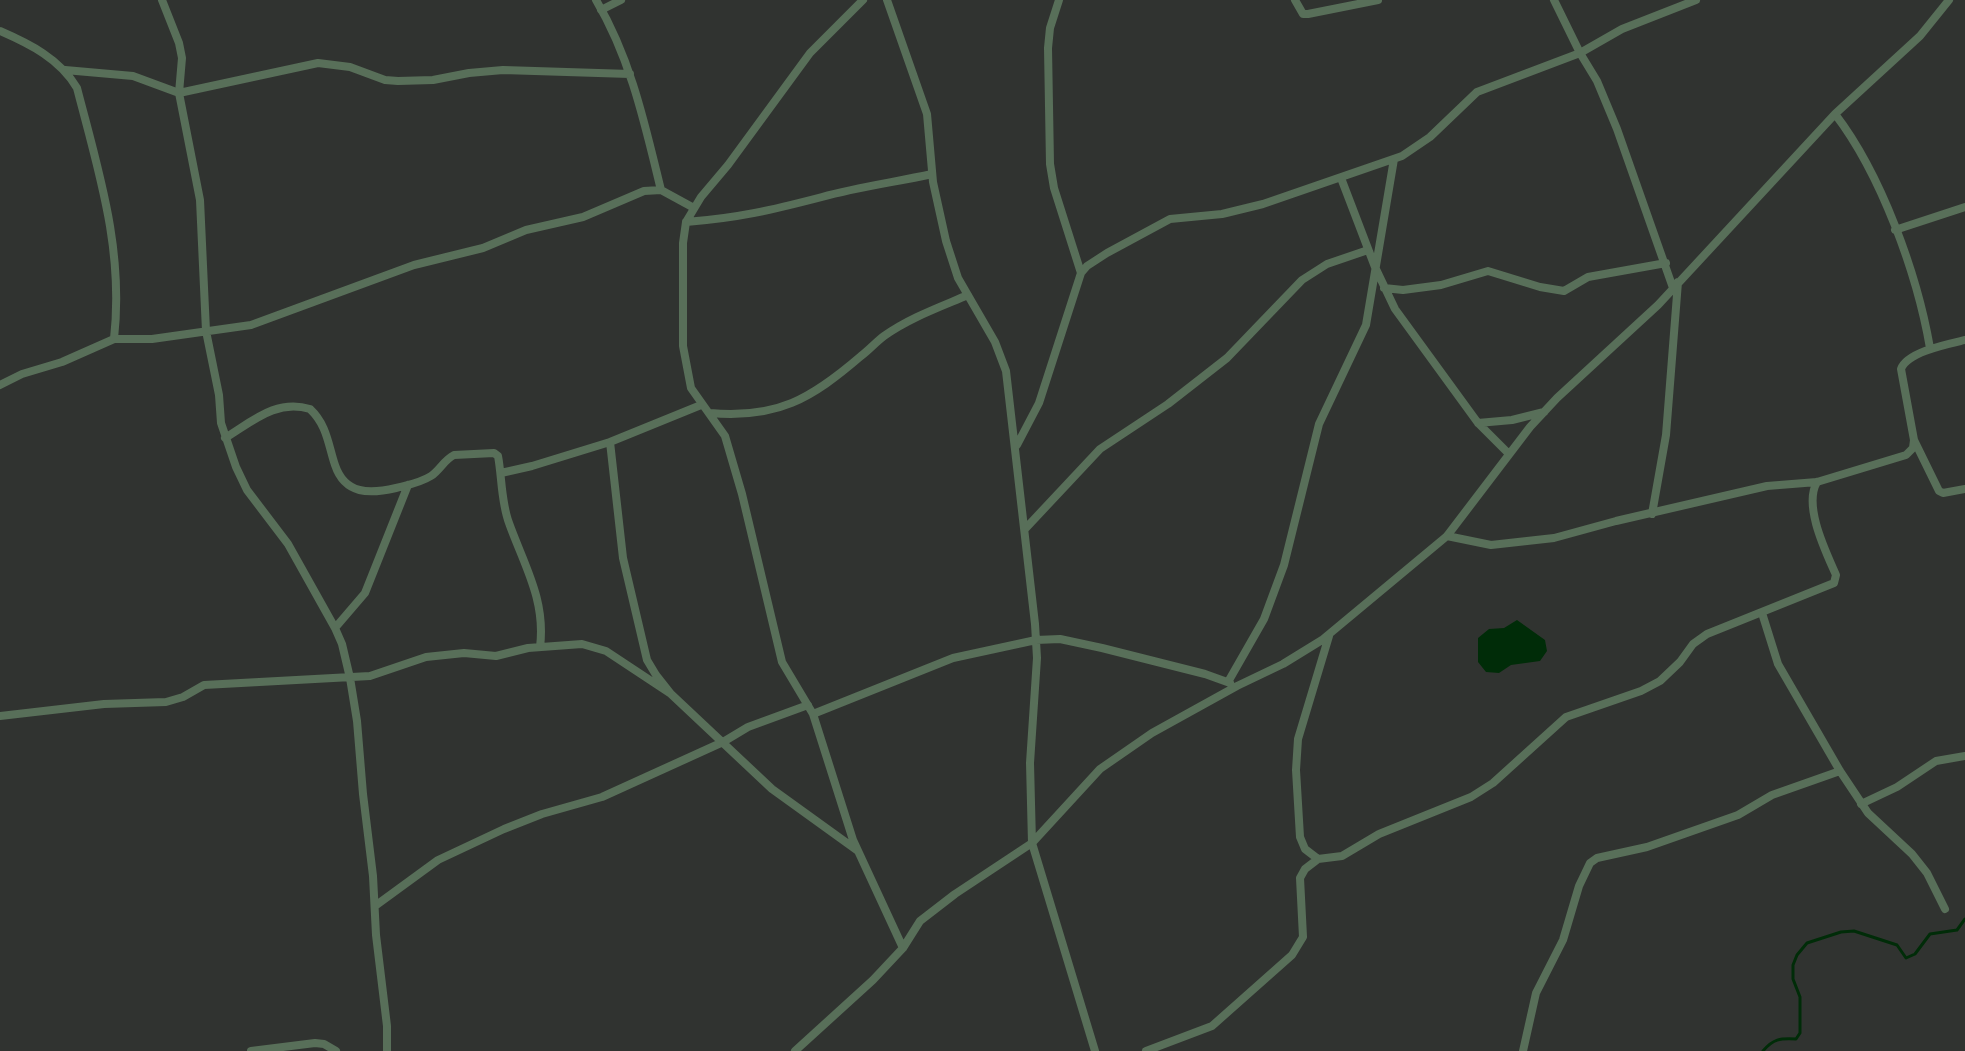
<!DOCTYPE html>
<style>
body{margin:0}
canvas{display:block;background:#303330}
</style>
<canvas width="1965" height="1051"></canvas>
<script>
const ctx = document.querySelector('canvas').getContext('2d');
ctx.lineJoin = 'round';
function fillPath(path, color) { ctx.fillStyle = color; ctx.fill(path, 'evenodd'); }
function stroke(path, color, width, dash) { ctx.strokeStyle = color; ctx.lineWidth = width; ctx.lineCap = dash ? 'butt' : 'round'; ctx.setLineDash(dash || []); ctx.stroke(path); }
fillPath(new Path2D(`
 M1517,620L1545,640L1547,651L1540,661L1511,665L1499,673L1486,672L1478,662V638L1489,629L1504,628Z`), '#002c08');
stroke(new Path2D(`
 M1763,1051C1773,1039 1780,1038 1796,1039L1800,1033V997L1793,979V965L1797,955L1807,943L1841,932L1854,931L1897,945L1906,958L1915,954L1930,934L1957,930L1965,919`), '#002c08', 3);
stroke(new Path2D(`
 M162,0L179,43L182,58L179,93L200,200L206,331L219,395L221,423L236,467L247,490L288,544L335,628L342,644L350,678L357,721L363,794L373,876L376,935L387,1026V1051
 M596,0C631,59 645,125 661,190
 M863,0L810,53L728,165L701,197L686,222L683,243V346L691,388L725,436L742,494L782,662L813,714L853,840L903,948
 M887,0L927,114L933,182L946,241L958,278L995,342L1006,371L1035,624L1037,658L1030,763L1032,843L1095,1051
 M1059,0L1050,28L1048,48L1050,164L1054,188L1081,273
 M1295,0L1303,14H1308L1378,0
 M1554,0L1580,53L1597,81L1617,129L1673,288
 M601,10L621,0
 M0,31C30,44 60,59 77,88C99,173 124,250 114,339
 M65,70L133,76L179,93L318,63L350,67L385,80L398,81L433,80L469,73L503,70L630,74
 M1835,114C1881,174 1917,273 1930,348
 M1341,178L1375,267L1395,309L1478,423L1509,454
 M686,222C738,218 772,210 822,197C858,187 896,182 932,174
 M1895,230L1965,207
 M1384,288L1403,290L1441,285L1488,271L1540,287L1564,291L1588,277L1666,263
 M1965,340C1948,344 1907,352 1901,369L1914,440L1939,491L1943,493L1965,489
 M0,385L22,374L62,362L114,339H152L251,325L414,265L483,248L526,230L583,217L644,191L661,190L694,208
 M701,405L610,442L623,558L647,660L656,675L671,694L772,789L858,851
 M710,413C777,419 811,399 861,356C869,350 876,342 884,336C909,318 940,307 968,295
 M1478,423L1512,420L1544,412
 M225,438C253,421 276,399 310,409C327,425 328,444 335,465C345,495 370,494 396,488C408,485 420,483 431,476C440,470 444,460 454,455L494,453L498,456C502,477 501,502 509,523C524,565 546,600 540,647
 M1017,445L1039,403L1081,273L1087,266L1107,253L1170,219L1222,214L1263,204L1402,156L1430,137L1477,92L1580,53L1622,29L1696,0
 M501,473L532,466L610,442
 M1652,514L1666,435L1678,282
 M1025,529L1100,449L1168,404L1227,358L1302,280L1327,264L1368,250
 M1447,536L1491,545L1554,538L1616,521L1767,486L1817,482L1906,455L1913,448L1914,440
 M1762,613L1778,664L1840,771L1868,813L1912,854L1927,873L1945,909
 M335,628L365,593L408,485
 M1228,682L1264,619L1284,565L1319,424L1366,325L1394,159
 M813,714L953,658L1036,640L1060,639L1102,648L1205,674L1230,683
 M0,716L104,704L166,702L183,697L204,685L370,676L426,657L464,653L496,656L528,648L582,644L606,651L671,694
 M1861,804L1897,787L1936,761L1965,756
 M1318,859L1305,849L1300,837L1296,770L1298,739L1329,636
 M375,906L438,860L504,829L542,814L602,797L723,742L748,727L808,705
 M251,1051L315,1043L324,1044L336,1051
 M795,1051L873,980L903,948L920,921L955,894L1032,843L1100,769L1152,733L1237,686L1283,664L1322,640L1447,536L1530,427L1557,398L1658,305L1835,114L1920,36L1949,0
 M1146,1051L1212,1026L1292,955L1303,937L1300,878L1305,869L1318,859L1342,856L1379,834L1471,797L1493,783L1566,717L1641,691L1660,681L1680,662L1693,644L1707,634L1834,583L1836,575C1826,552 1803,506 1817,482
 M1523,1051L1536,993L1563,940L1579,886L1590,863L1597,858L1647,847L1738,815L1772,795L1840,771`), '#586f59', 8);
</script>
